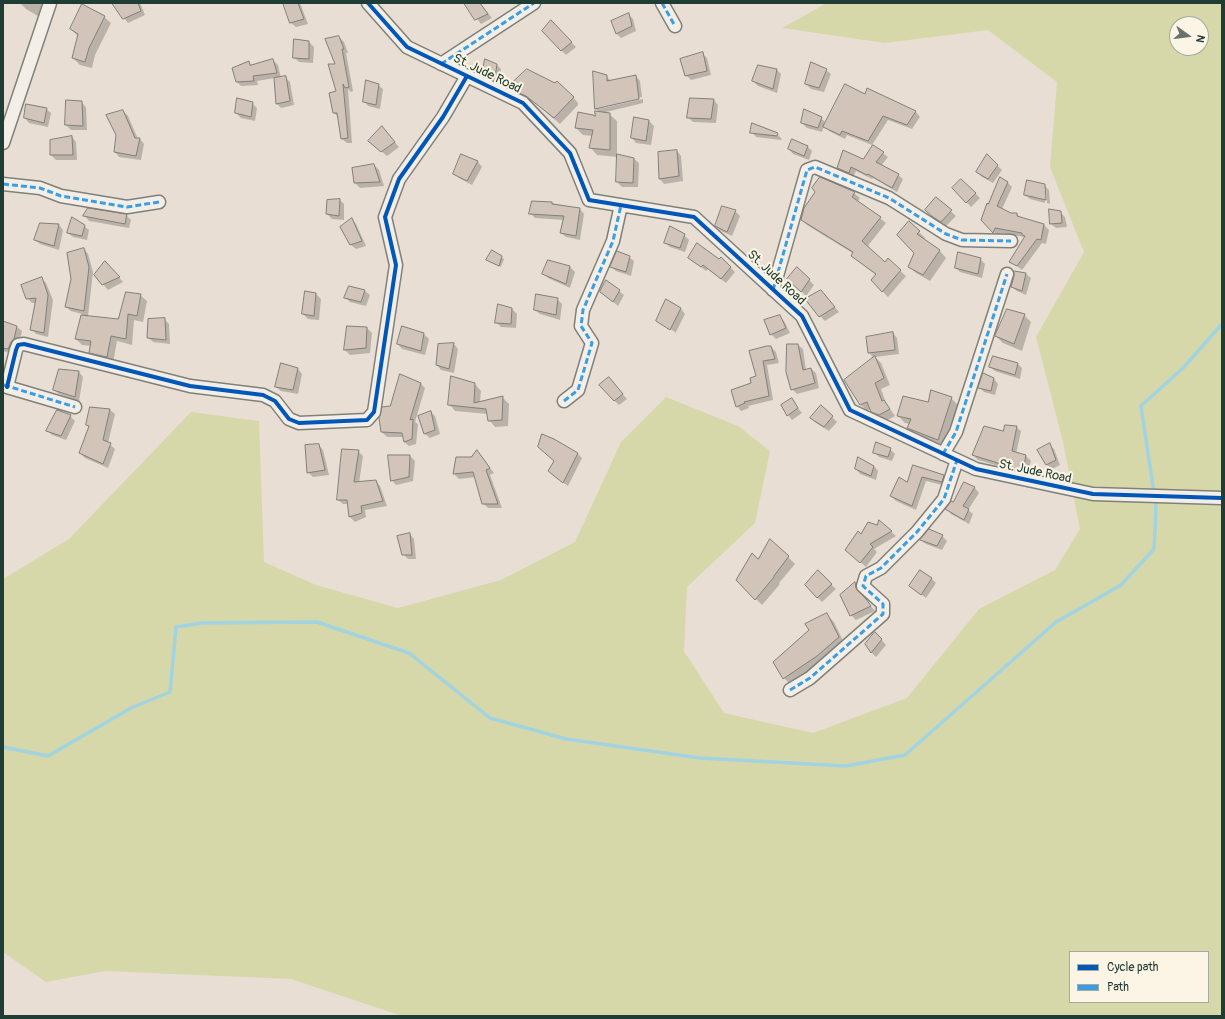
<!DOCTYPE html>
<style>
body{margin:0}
#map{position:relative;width:1225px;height:1019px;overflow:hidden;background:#e9ded3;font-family:Pangolin,sans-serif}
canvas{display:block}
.frame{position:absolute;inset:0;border:4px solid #1f3d34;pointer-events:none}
.legend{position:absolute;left:1069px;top:951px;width:140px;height:52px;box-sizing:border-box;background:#fcf5e5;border:1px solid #a4ab9e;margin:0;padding:5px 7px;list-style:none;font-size:12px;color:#1f3d34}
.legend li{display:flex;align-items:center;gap:8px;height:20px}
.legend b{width:20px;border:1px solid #a4ab9e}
.north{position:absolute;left:1169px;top:16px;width:40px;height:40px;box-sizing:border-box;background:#fcf5e5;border:1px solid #a4ab9e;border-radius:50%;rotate:104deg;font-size:11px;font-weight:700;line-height:16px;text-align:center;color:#1f3d34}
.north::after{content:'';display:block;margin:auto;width:14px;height:18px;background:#66756c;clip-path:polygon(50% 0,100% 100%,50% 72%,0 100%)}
</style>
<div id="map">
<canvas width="1225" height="1019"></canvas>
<div class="frame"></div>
<ul class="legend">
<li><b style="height:5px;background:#0057b8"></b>Cycle path</li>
<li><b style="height:5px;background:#3c9ee2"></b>Path</li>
</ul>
<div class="north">N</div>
</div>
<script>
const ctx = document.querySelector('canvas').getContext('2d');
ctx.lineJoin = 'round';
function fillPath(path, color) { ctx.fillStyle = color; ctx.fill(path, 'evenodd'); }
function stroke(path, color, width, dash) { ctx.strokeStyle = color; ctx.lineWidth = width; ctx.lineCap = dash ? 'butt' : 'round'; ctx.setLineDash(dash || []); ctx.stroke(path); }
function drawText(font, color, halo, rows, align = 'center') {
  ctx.font = font + ' Pangolin,sans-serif'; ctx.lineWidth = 4; ctx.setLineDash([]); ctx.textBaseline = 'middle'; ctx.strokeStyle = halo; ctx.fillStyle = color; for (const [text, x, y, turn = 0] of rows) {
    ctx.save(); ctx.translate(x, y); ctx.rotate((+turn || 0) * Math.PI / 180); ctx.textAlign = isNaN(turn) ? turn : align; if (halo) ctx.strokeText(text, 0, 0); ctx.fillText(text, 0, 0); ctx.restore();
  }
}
fillPath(new Path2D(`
 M827,3H1222V1016H402L291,979L105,971L46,982L3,952V579L69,539L191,412L259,421L264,562L316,585L398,608L501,580L575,542L621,442L666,397L738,426L770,451L755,523L687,587L684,651L724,713L813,733L907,698L979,609L1055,570L1080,529L1063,442L1036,337L1084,252L1050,167L1057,82L988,30L885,43L782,28ZM1177,24H1201V48H1177ZM1070,952H1208V1002H1070Z`), '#d6d8aa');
fillPath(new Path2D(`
 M20,3H49L43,19L26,9Z
 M119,3H140L145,15L128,23L124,18Z
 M287,3H300L308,24L296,27L291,23Z
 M465,3H480L492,18L481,24Z
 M628,14L633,19L636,31L621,38L616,33Z
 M104,17L111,23L95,55L92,68L80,65L73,58L78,36L71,29Z
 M551,21L576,47L566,55L543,31Z
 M339,37L344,42L348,53H346L353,91L351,92L348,89L352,143H347L342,139L338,117L334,113L337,92V65Z
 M309,42L314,47L313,63L299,62L294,57Z
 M703,54L707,58L711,75L691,80L686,75Z
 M273,60L278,65L281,78L285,77L290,82L294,105L281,108L277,104L275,78L257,81L258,85L241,86L236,81L249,62L252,66Z
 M496,64L501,69L499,82L488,79L483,74Z
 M777,70L781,74L777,93L758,86L753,81Z
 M826,70L831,74L824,92L811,89L806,84Z
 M606,76L611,81L636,76L640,81L642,97L599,107V109L643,99V103L602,113L609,114L617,121V155L634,159L639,163L638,187H622L617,182L618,157L597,155L590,147L593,136L583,135L576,128L596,118L599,112L596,109Z
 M378,85L383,89L380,109L368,106L364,101Z
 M868,90L916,112L920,117L912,129L888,120L872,145L847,135L845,139L829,131L824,126L822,132L807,128L802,123L821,118L826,123L865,95Z
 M520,92L572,96L578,103V105L560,124L534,102L527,99Z
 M714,100L718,105L716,123L693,122L688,117Z
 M81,102L86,107L87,130H71L66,125Z
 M252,103L257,108L255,121L241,118L236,113Z
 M46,109L51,113L48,127L29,123L25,118Z
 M123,111L128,116L138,139H140L144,144L141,160L119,157L115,152Z
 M649,121L654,126L651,145L636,143L632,138Z
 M386,132L399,147L387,156L374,145Z
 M752,132L777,134L782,139L781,140L756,137Z
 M72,137L76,142L77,160H56L51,155Z
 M792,140L808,147L812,151L809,160L793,154L789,149Z
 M677,151L681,156L683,181L664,184L660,179L659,153Z
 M883,153L888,157L881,166L898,175L903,179L897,192L873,178L872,179L856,171L853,177L843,172L838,168L863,161Z
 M462,155L478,162L482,167L472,185L459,178L454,174Z
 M987,156L1002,170L993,183L982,177L977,172Z
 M374,165L379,170L384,186L360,188L355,183Z
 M1008,183L1012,187L1002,209L1011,214H1017L1021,218L1044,225L1049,230L1046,244L1042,243L1022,270L1010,261L1025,237L1000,233L998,236L982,219Z
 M1044,185L1049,190L1050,204L1047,203L1046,188H1044L1045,203L1030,199L1025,195Z
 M953,188L975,193L980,198L971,207Z
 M854,193L860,198L857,202L880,218L886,223L867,247L885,263L888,260L906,276L888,297L882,291L876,275L858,261L854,254L807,225L802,220Z
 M936,198L956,216L946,226L939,221L927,210Z
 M340,200L344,204V220L332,219L327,214Z
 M552,203L580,209L584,214L580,240L566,237L561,233L564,220L535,218L530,213Z
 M735,211L740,216L732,236L721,231L716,226Z
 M1060,212L1065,217L1067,227L1056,228L1051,224Z
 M126,215L131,220L129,228L89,221L85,216Z
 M352,219L356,224L366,246L356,249L351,245L342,229Z
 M909,222L925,238L924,240L940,251L946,258L930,281L916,273L909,267L915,253Z
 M59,225L63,230L59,250L40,244L35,240Z
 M84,226L89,230L87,240L73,237L68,233Z
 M684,235L689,240L685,252L670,247L665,243Z
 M84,249L88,254L93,272L88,316L119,320L140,295L147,301L143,322L134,320L132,345L117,341L113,363L96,359L90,352L91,346L82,345L76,339L82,314L71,311L66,307Z
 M492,251L504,259L501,267L490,262Z
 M629,257L634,261L631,276L616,271L611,266Z
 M689,258L719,261L721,258L735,272L726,283L708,269L706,271Z
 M980,259L985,264L982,278L960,272L956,268Z
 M549,262L570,267L575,272L570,288L548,278L543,273Z
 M110,267L123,282L108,290L95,275Z
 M797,268L814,285L806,296L789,279Z
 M1015,272L1026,274L1031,278L1026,295L1017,291L1012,287L1015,276Z
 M42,279L46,283L53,300L48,337L36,334L32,329L36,303H32L27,298Z
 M350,287L365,291L370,295L366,306L350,302L345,297Z
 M619,291L624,295L618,306L601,292Z
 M821,291L839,312L825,321L820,316Z
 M306,292L316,294L321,299L319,320L308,319L303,314Z
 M557,299L562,304L560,320L540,314L535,310Z
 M666,300L681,309L685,314L675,334V332L661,323Z
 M499,306L512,309L517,314L516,328L501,327L496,322Z
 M1024,315L1031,322L1022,351L1003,343L996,336Z
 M779,316L784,321L790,333L776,339L771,334Z
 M164,319L169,324L170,344L153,342L148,337Z
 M3,322L17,327L22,331L19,344L13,354L3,351Z
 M348,327L367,328L372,333L370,353L350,355L345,350Z
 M403,328L424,334L429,339L425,355L402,349L398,344Z
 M893,333L897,338L899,354L875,357L881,363L890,385L881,389L886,403L895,416L886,421L878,418L871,409L867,411L861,405L846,380L874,358L869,353Z
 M454,344L458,349L454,373L441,370L437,365Z
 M798,345L803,349L806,370L811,369L816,373L819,388L797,394L792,389Z
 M771,347L776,352L779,363L767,365L773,400L748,406L749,408L741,411L737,406L757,376L750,351Z
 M1018,364L1022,368L1020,379L995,371L990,367Z
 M298,369L302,374L298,394L281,391L276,387Z
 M79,372L83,377L79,401L59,394L54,390Z
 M994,379L998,384L995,395L984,392L979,387Z
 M420,383L425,388L415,422L418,424L416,444L409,446L404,442L403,437H387L382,432L391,407Z
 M613,383L627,399L619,405L614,400Z
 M475,384L481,391L480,402L503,398L509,404L508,426L495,427L489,420L488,414L455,411L449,404Z
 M951,398L958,405L944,447L915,435L908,428L910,424L905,423L898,416L929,403Z
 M791,399L802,413L792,420L788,415Z
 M821,406L837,422L829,431L816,423L811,418Z
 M91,408L110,410L115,414L108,443L115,449L108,468L85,458L80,453L90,428L87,425Z
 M58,411L70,416L75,421L66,440L52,435L47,430Z
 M431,412L435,416L440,434L430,438L425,434L420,417Z
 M1016,427L1021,431L1016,454L1026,456L1031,461L1027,475L1006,471L1002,467L978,460L973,455L1003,432Z
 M543,436L578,454L582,458L568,486L554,476L555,461Z
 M319,445L323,450L329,475L313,477L308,472Z
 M1049,445L1054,449L1060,465L1052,469L1047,465L1039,450Z
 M890,449L895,454L892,461L879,457L874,452Z
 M358,451L363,456L359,483L376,481L380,486L387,506L365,510L366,517L355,522L350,517L349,504H343L338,500Z
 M390,456H410L415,461L413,481L396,485L392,480Z
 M481,456L494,473L490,475L502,508H488L483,503L476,477L459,479L454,474L457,458Z
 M874,466L878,471L876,480L860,474L856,469Z
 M913,466L943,476L948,481L946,486L926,481L916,510L896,501L891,496L908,483Z
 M965,483L975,488L979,493L968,510L973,514L969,524L951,514L947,509L953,503Z
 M879,522L896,536L874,549L877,552L866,567L851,554L862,535L877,526Z
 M410,534L414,539L416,559H408L403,554Z
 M942,536L947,541L942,550L926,544L921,540Z
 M771,540L795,564L779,583L780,584L762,605L737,580L758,561Z
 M818,572L836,589L822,602L817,597Z
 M931,578L936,583L926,598L915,590Z
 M855,584L860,588L862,596L870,605L875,611L856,620L851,615L841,596Z
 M827,615L834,622L845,645L791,685L784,678Z
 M880,638L886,645L876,657L871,652Z`), '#0003');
stroke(new Path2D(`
 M1154,493L1141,406L1184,367L1222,324
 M3,747L48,756L131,708L170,692L176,627L202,623L317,622L409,653L490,718L566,739L700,758L846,766L905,755L1056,622L1121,585L1154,549L1156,508L1155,499`), '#a2d3e0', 3.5);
const building = new Path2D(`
 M112,3H138L141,11L123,19Z
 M283,3H298L304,19L290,23Z
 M464,3H480L488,14L475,20Z
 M82,4L105,16L89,48L85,62L72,58L78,34L70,29Z
 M629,13L632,26L616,34L611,21Z
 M551,20L572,42L561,51L542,31Z
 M339,36L344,49H342L349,87L345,88L343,84L348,138L341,139L337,113H333L329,93L336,91L328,64H335L325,39Z
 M294,39L309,41V59L293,58Z
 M703,52L707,71L685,76L680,59Z
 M273,59L277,73L253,76L254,81L236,82L232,68L249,61L250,65Z
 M485,59L497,64L495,78L482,75Z
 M811,62L827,69L819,88L805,84Z
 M758,65L777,69L773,89L752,81Z
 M527,69L555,83L557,81L574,97L554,118L526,96L519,93L511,84Z
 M593,71L607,75V81L636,75L639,99L595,109Z
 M286,76L290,101L276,104L274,78Z
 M366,80L379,84L376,105L363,102Z
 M845,84L865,94L867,88L916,111L907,125L883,116L868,141L842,131L840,135L823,127Z
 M237,98L253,102L251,117L235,113Z
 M690,98L714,99L711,119L687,118Z
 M66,100L82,101L83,126L65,125Z
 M26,104L47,108L44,123L24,118Z
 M804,109L822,117L818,128L801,123Z
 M123,110L135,138H140L136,156L114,152L116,135L106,115Z
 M595,111L610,113V150L589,148L593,130L575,128L578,112L593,115L595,116Z
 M634,117L649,120L646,141L631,138Z
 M752,123L778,133L777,136L750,133Z
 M382,126L395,142L381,152L368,141Z
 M72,136L73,155H50V140Z
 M792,139L808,146L804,156L788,149Z
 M873,145L884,152L876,162L899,174L892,188L868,174L867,175L851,167L849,173L837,168L843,150L863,159Z
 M677,150L679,176L659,179L658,152Z
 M461,154L478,161L467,181L453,174Z
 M617,154L634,158L633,183L616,182Z
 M987,154L998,165L988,179L976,172Z
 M374,164L380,182L354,183L352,168Z
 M820,177L855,192L852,197L881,217L862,241L885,262L888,258L901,270L882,292L871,280L876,274L851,256L853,252L801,220L804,208L815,192L812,188Z
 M1000,177L1008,182L997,206L1011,213H1017V216L1044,224L1041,240L1037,239L1017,266L1009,262L1025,236L1022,235V233L995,228L993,233L981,220L987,203L988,204Z
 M961,179L976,193L966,203L952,188Z
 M1027,180L1045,184L1046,200L1024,195Z
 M936,197L952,210L941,222L933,217L925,210Z
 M340,199L339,216L326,214L327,200Z
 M532,201L552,202V204L580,208L576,236L560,233L564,216L529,214Z
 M722,206L736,210L727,232L715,226Z
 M88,208L127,214L125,224L83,216Z
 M1049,209L1061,211L1062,223L1050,224Z
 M72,217L85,225L82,236L67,233Z
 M352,218L362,241L350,245L340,227Z
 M909,221L920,231L917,234L940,250L923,275L908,267L914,253L897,235Z
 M40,223L59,224L54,246L34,240Z
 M670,226L685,234L680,248L664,243Z
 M697,243L719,259L721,257L731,267L721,279L703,265L701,267L688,258Z
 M84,248L89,267L84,311L65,307L71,279L67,253Z
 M492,250L502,256L499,266L486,260Z
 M617,251L630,256L626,272L610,267Z
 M958,252L981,258L978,274L955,268Z
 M548,260L570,266L566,284L542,274Z
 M105,261L120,277L102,285L94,275Z
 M797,267L810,279L801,292L787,279Z
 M1014,271L1026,273L1022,291L1011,287L1014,276Z
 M42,277L48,295L44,333L30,330L36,298L26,299L21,285Z
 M606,280L620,290L613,302L600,292Z
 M349,286L365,290L361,302L344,298Z
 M821,290L835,307L819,317L805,299Z
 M305,291L316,293L314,316L302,314Z
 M126,292L141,294L137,316L128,314L126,339L111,336L107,357L89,353L91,341L75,339L81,315L118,319Z
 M536,294L558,298L556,315L534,310Z
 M666,299L681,308L670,330L656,321Z
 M498,304L512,308L511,324L495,323Z
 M1007,309L1025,314L1014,344L995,336Z
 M780,315L786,328L770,335L764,320Z
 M165,318L166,340L147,338L148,319Z
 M3,321L17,326L14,339L11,342L8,349L3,348Z
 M347,326L367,327L366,348L344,350Z
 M402,326L424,333L421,351L397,344Z
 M893,332L895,350L868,353L866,337Z
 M454,343L449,369L436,365L438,344Z
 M787,344H798L803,370L811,368L815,383L791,390L786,372Z
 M767,346H771L775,359L763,361L769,396L744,402L745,403L736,407L731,390L751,383L750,378L756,376L749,351Z
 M875,356L884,378L875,383L882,401L884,400L890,409L879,415L871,412L867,402L860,405L844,380Z
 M993,356L1018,363L1015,375L989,367Z
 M281,363L298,368L293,390L275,387Z
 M59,369L79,371L75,397L53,390Z
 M983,373L994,378L991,391L978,388Z
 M400,374L421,383L410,420L413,419L412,439L404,442L402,433L381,432L379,418L382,407L390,406Z
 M451,376L475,383L474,403L503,396L502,420L488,421L486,409L448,405Z
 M609,377L623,394L614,401L599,385Z
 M931,390L952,397L938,440L907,428L911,419L897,416L903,396L928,402Z
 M792,398L798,408L787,416L781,405Z
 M821,405L833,416L824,427L810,418Z
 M90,407L110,409L103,440L111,443L103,464L79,453L89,426L86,425Z
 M57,410L71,415L61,436L46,431Z
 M431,411L435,430L424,434L418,416Z
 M1005,425L1017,426L1012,451L1026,455L1023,471L1000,466L1001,464L972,455L984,426L1003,431Z
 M542,434L554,439L578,453L563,483L548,471L554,461L538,447Z
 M876,442L891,448L888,457L873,453Z
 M1050,443L1056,460L1046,465L1037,450Z
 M319,444L325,470L307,473L305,445Z
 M342,449L359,450L354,482L376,480L383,501L361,506L362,513L349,517L347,500H337Z
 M477,450L490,468L486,470L498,504H482L473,472L453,474L456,457H471Z
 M388,455H410L409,477L391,481Z
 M858,457L874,466L871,476L855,469Z
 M913,465L944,475L942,482L922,477L912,506L890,496L899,477L907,482Z
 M964,482L975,487L963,506L969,509L964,520L945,509L951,501L953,502Z
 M879,520L892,531L870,544L873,547L860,563L845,550L858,531L861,534L868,522L877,525Z
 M929,529L943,535L937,546L920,540Z
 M410,533L412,555H402L397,536Z
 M770,539L789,556L774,576V577L755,600L736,580L752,553L758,559Z
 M818,570L832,584L817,598L805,585Z
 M920,570L932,578L921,595L909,586Z
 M855,582L856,588L858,591L866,599L871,606L850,616L840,595Z
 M827,613L839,637L817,656L783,679L773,662L809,630L805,624Z
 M875,632L882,639L871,653L865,644Z`);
fillPath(building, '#d2c4b9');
stroke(building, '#7f8079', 1);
const street = new Path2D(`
 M368,3L407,47L523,103L570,153L589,200L694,217L802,316L850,410L976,469L1093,494L1222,498
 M662,3L675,26
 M441,64L534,3
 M3,143L50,3
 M3,184L40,188L61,196L127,207L159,202
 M773,290L807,170L815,167L889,198L946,234L962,240L1011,241
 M3,385L7,387L75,407
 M7,387L16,350L18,345L24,344L190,386L263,395L275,401L289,419L299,423L367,420L374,412L396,265L385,217L399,179L443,117L467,76
 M564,401L578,390L592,343L581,326L583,310L613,241L621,205
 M943,454L956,432L1007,274
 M790,690L810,678L883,614V604L863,586L866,576L881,568L917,532L944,499L957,460`);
stroke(street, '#7f8079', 15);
stroke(street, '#f3efe8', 12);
stroke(new Path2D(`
 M662,3L675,26
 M441,64L534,3
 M3,184L40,188L61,196L127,207L159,202
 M773,290L807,170L815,167L889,198L946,234L962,240L1011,241
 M4,385L75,407
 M564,401L578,390L592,343L581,326L583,310L613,241L621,205
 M943,454L956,432L1007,274
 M790,690L810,678L883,614V604L863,586L866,576L881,568L917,532L944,499L957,460`), '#3c9ee2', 3, [6, 3]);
stroke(new Path2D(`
 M368,3L407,47L523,103L570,153L589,200L694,217L802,316L850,410L976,469L1093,494L1222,498
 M7,387L16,350L18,345L24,344L190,386L263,395L275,401L289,419L299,423L367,420L374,412L396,265L385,217L399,179L443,117L467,76`), '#0057b8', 4);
drawText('13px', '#1f3d34', '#fcf5e5', [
 ["St. Jude Road",487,74,26],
 ["St. Jude Road",776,278,43],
 ["St. Jude Road",1035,472,12]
]);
</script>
